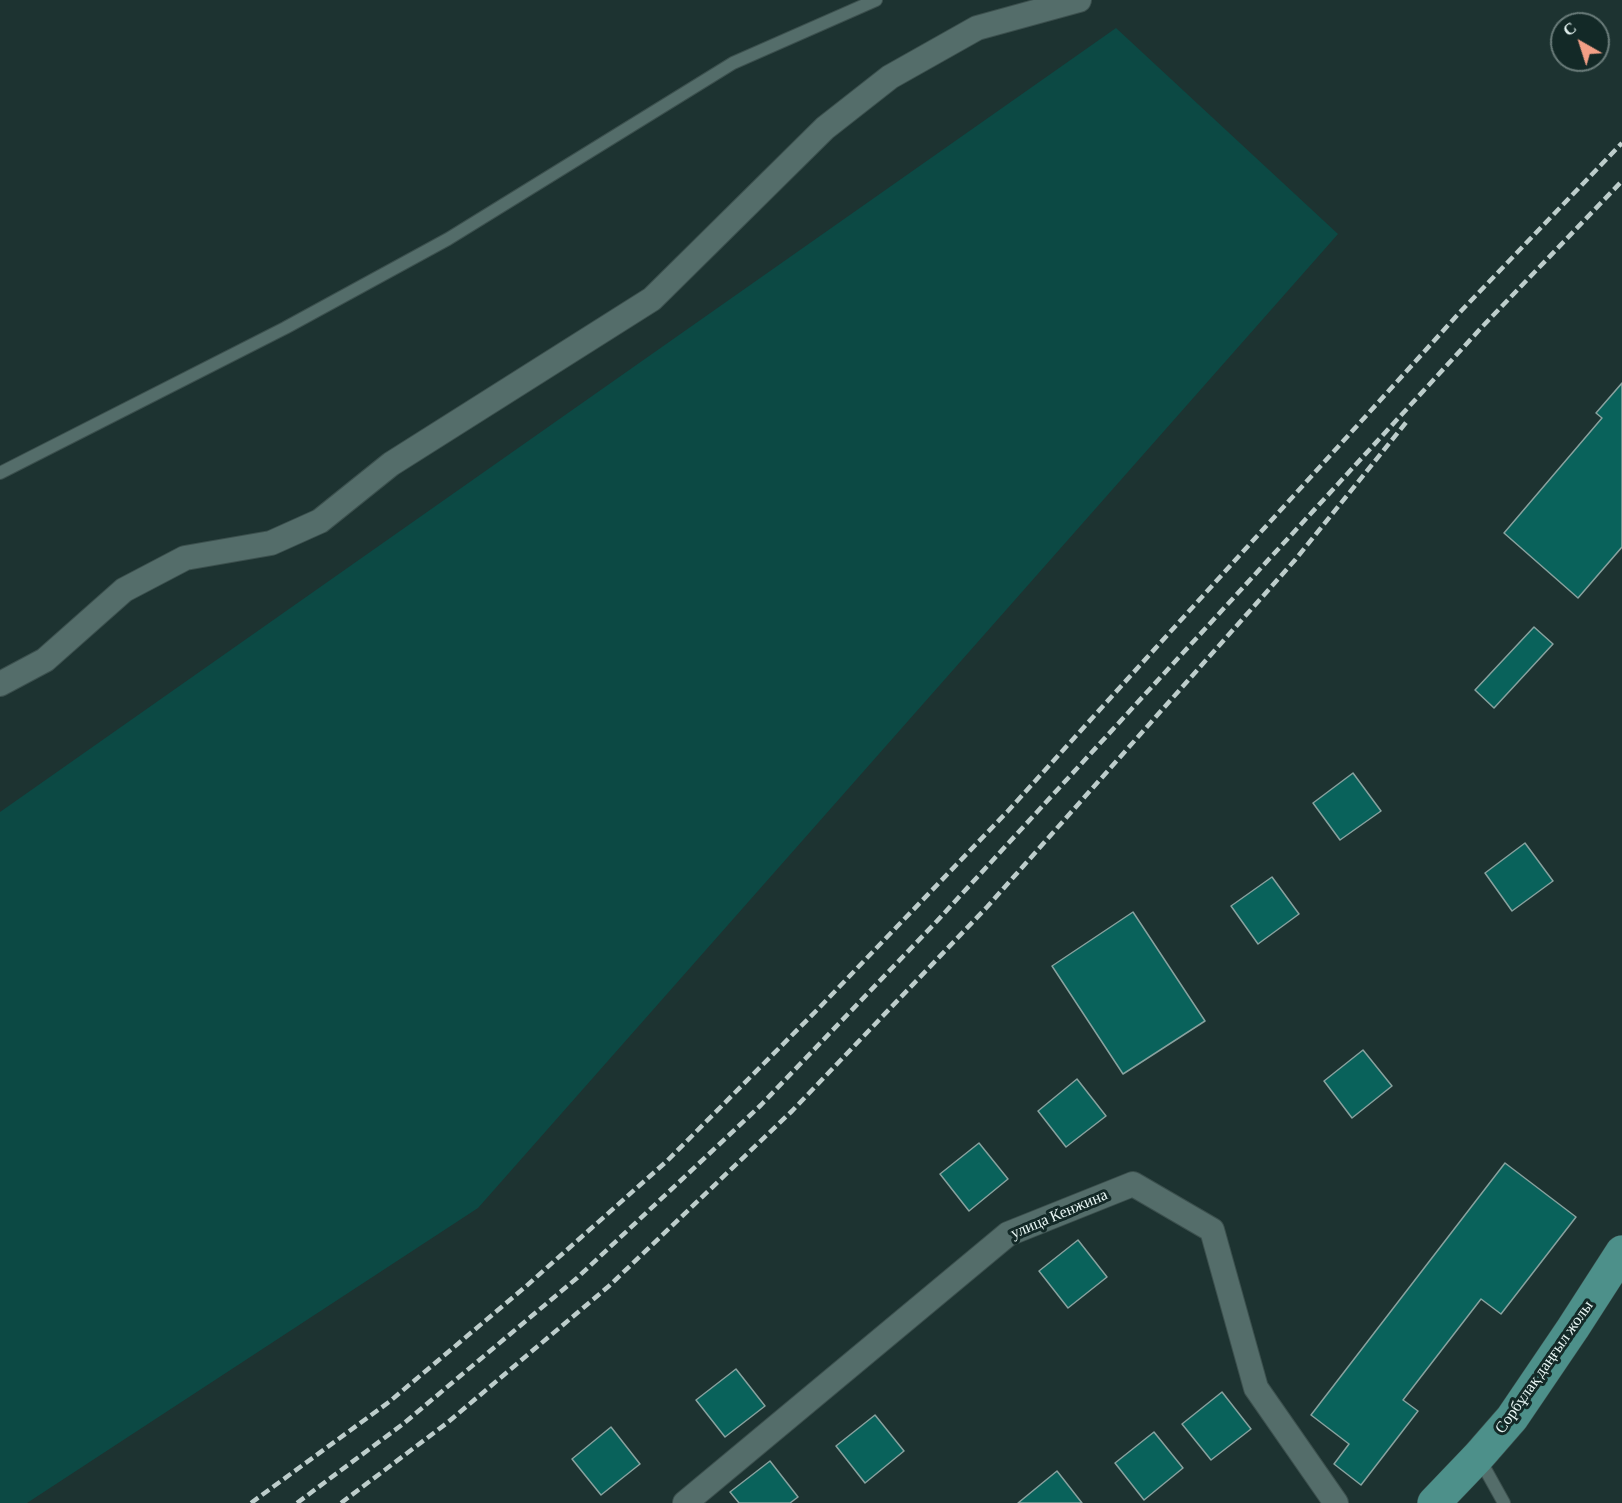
<!DOCTYPE html>
<meta charset="utf-8">
<style>
body{margin:0}
#map{position:relative;width:1622px;height:1503px;overflow:hidden;background:#1d3331;font-family:"Crimson Pro",serif}
canvas{display:block}
.north{position:absolute;left:1550px;top:12px;width:60px;height:60px;box-sizing:border-box;background:#132927;border:2px solid #697b79;border-radius:50%;rotate:321deg;font-size:16px;font-weight:700;line-height:24px;text-align:center;color:#e9f7f5}
.north::after{content:'';display:block;margin:auto;width:21px;height:27px;background:#f39f86;clip-path:polygon(50% 0,100% 100%,50% 72%,0 100%)}
</style>
<div id="map">
<canvas width="1622" height="1503"></canvas>
<div class="north">С</div>
</div>
<script>
const ctx = document.querySelector('canvas').getContext('2d');
ctx.lineJoin = 'round';
function fillPath(path, color) { ctx.fillStyle = color; ctx.fill(path, 'evenodd'); }
function stroke(path, color, width, dash) { ctx.strokeStyle = color; ctx.lineWidth = width; ctx.lineCap = dash ? 'butt' : 'round'; ctx.setLineDash(dash || []); ctx.stroke(path); }
function drawText(font, color, halo, rows, align = 'center') {
  ctx.font = font + ' "Crimson Pro",serif'; ctx.lineWidth = 6; ctx.setLineDash([]); ctx.textBaseline = 'middle'; ctx.strokeStyle = halo; ctx.fillStyle = color; for (const [text, x, y, turn = 0] of rows) {
    ctx.save(); ctx.translate(x, y); ctx.rotate((+turn || 0) * Math.PI / 180); ctx.textAlign = isNaN(turn) ? turn : align; if (halo) ctx.strokeText(text, 0, 0); ctx.fillText(text, 0, 0); ctx.restore();
  }
}
fillPath(new Path2D(`
 M1116,28L1338,234L478,1208L27,1503H0V812Z`), '#0c4944');
const building = new Path2D(`
 M1622,383V547L1578,598L1504,533L1602,418L1596,413Z
 M1534,627L1553,644L1494,708L1475,690Z
 M1353,773L1381,811L1340,840L1313,803Z
 M1525,843L1553,881L1512,911L1485,873Z
 M1272,877L1299,914L1258,944L1231,906Z
 M1133,912L1205,1021L1123,1074L1052,966Z
 M1363,1050L1392,1086L1352,1118L1324,1081Z
 M1077,1079L1106,1116L1066,1147L1038,1111Z
 M979,1143L1008,1179L969,1211L940,1174Z
 M1505,1163L1576,1217L1501,1314L1481,1299L1403,1400L1418,1411L1361,1485L1334,1464L1349,1444L1311,1415Z
 M1078,1240L1107,1277L1068,1308L1039,1271Z
 M736,1369L765,1406L725,1437L696,1400Z
 M1222,1392L1251,1429L1211,1460L1182,1424Z
 M875,1415L904,1451L865,1483L836,1446Z
 M611,1427L640,1464L601,1495L572,1459Z
 M1154,1432L1183,1468L1144,1500L1115,1463Z
 M770,1461L798,1497L790,1503H739L730,1492Z
 M1057,1471L1082,1503H1018Z`);
fillPath(building, '#09625b');
stroke(building, '#88a29f', 1.5);
const service = new Path2D(`
 M0,473L285,328L448,239L733,63L876,0
 M1479,1458L1504,1503`);
const minor = new Path2D(`
 M0,684L45,660L124,590L185,558L271,543L320,521L391,464L652,299L825,128L890,77L977,28L1079,0
 M685,1503L1008,1234L1133,1184L1212,1230L1256,1388L1336,1503`);
const primary = new Path2D(`
 M1434,1503L1478,1457L1512,1418L1573,1328L1622,1252`);
stroke(service, '#3c504e', 14);
stroke(minor, '#3c504e', 26);
stroke(primary, '#3c504e', 34);
stroke(service, '#546d6a', 12);
stroke(minor, '#546d6a', 24);
stroke(primary, '#4d908a', 33);
stroke(new Path2D(`
 M251,1503L389,1402L524,1288L667,1161L818,1009L1007,812L1462,310L1622,143
 M297,1503L403,1424L577,1278L761,1105L937,921L1482,327L1622,181
 M341,1503L447,1423L609,1286L792,1111L987,907L1295,560L1408,420`), '#bdcdcb', 4.5, [9, 4.5]);
drawText('16px', '#e9f7f5', '#132927', [
 ["улица Кенжина",1059,1214,-23],
 ["Сорбұлақ даңғыл жолы",1544,1367,-55]
]);
</script>
